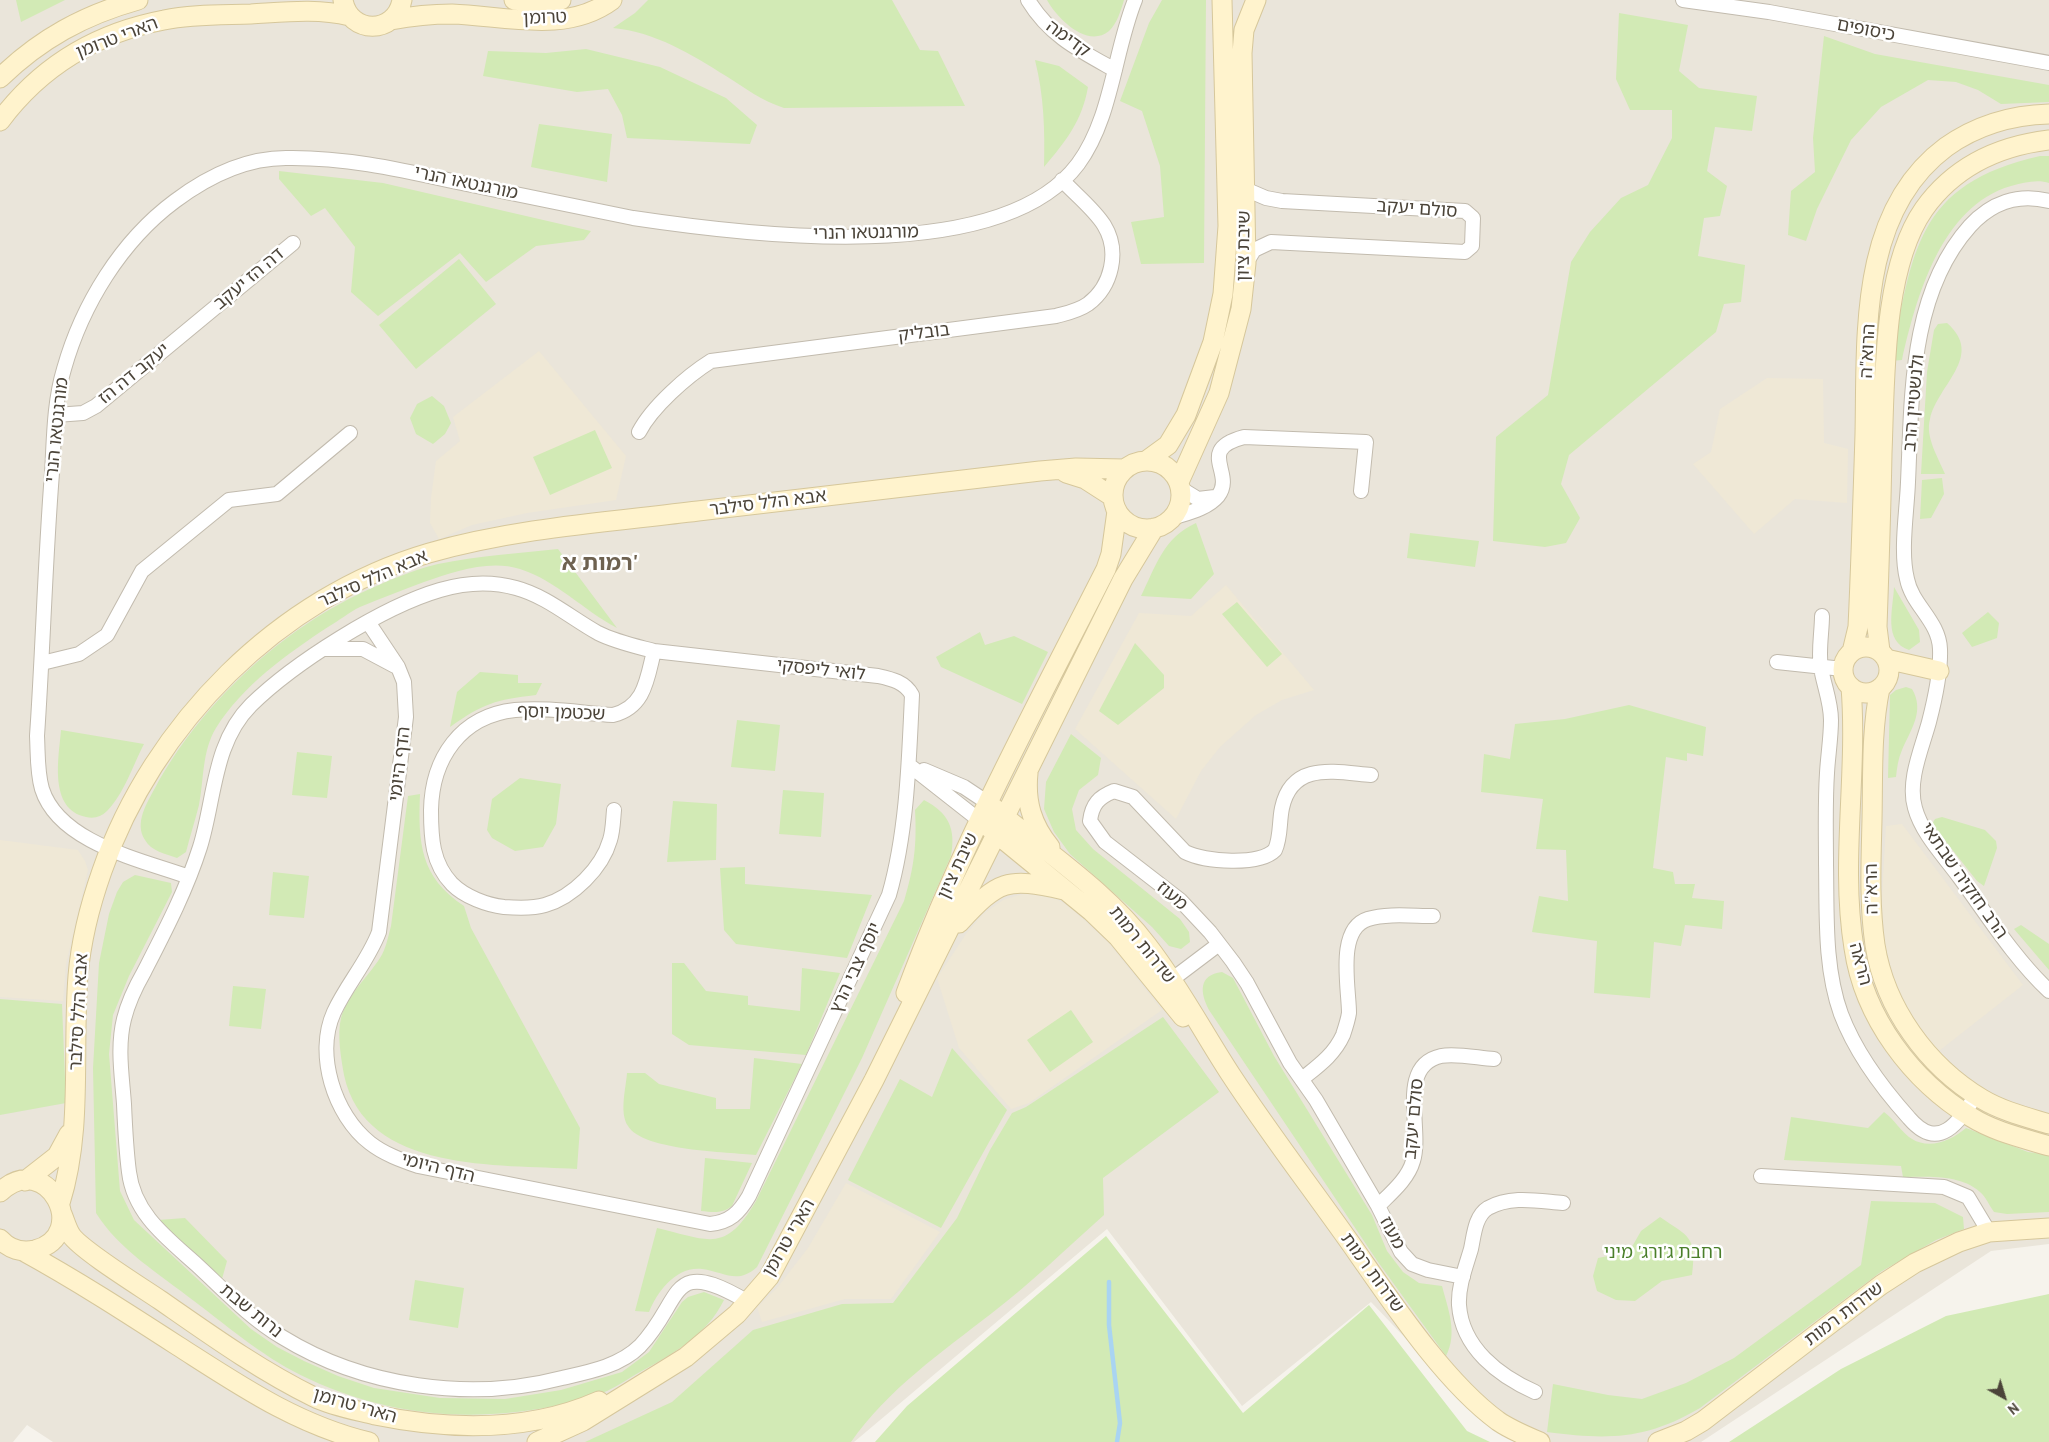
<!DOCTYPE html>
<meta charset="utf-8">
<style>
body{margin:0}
#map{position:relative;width:2049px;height:1442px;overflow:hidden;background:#f6f3ec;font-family:"PT Sans",sans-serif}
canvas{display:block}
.north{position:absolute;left:1979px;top:1372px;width:50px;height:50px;-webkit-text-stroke:4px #fff;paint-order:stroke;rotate:141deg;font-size:14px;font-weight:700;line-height:20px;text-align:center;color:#4b4439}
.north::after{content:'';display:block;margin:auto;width:18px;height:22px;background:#4b4439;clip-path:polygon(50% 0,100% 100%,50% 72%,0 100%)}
</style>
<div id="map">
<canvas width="2049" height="1442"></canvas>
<div class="north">N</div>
</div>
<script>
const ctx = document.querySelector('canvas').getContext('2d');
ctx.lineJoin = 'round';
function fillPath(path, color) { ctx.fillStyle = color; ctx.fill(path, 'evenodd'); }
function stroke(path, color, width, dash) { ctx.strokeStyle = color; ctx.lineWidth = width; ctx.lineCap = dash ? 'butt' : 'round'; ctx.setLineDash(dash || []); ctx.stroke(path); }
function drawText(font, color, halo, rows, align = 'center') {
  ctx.font = font + ' "PT Sans","Noto Sans Hebrew",sans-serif'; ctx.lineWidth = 5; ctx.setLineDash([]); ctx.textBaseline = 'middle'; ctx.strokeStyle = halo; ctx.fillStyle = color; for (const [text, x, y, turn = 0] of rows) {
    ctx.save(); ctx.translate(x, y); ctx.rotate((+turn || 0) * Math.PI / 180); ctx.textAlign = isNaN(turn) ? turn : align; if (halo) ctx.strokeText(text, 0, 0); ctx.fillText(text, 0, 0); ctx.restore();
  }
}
fillPath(new Path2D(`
 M0,0H2049V1244L1991,1251L1701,1442H1517L1493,1430L1371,1302L1242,1406L1107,1229L854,1442H53L27,1425L13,1442H0Z`), '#eae5da');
fillPath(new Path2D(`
 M539,351L626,456L616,500L527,513L472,525L439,539L430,523L431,498L436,461L460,441L453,417Z
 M1767,378L1823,379L1824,443L1848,449L1847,503L1795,499L1754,534L1693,464L1711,452L1720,409Z
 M1226,585L1314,690L1282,700L1256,715L1220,747L1201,771L1176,819L1075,729L1139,613L1191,616Z
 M1902,824L2023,985L1939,1051L1925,1038L1905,1003L1895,981L1884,943L1881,916L1886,826Z
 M0,840L78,850L85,861L88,870L66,964L63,1001L0,997Z
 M1026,893L1053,897L1070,907L1108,942L1162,1010L1029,1103L1011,1109L959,1048L937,978L966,934L983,914L1003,900Z
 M846,1183L940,1232L891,1299H845L762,1322L757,1307L777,1288L808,1248Z`), '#efe8d6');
fillPath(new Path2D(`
 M16,0H65L21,22Z
 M648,0H892L920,50L938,51L965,106L784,108C762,101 745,88 726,76C691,54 655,32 613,28L635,13Z
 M1047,0H1124C1121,10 1117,24 1109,31C1087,49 1057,18 1047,0Z
 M1162,0H1206L1204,263L1141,264L1131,222L1164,217L1160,166L1142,111L1120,101L1149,23Z
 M1619,13L1688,25L1679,71L1699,88L1757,96L1752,131L1715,127L1707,171L1727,186L1720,216L1704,218L1698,256L1745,265L1741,302L1724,304L1716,332L1569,455L1561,484L1580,518L1566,543L1545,547L1493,541L1496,437L1548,395L1571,262L1590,232L1621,198L1648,185L1672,138V110H1630L1616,79Z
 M1824,36L1875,54L2049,85V102L2001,104L1978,90L1956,82L1928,80L1881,107L1851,140L1817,209L1806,241L1788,235L1791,191L1815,172L1813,138Z
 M586,49L660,67L726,98L757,125L750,144L627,138L622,115L608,89L577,92L483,76L488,51L546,53Z
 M1035,60L1059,66L1088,87C1082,121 1066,141 1044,167C1045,130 1044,96 1035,60Z
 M539,124L612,134L607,182L531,167Z
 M2040,156H2049V183C2037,179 2023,183 2011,186C1941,206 1916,298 1902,360L1891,361C1913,252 1915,184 2040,156Z
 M279,171L383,183L591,231L584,240L536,246L486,282L460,253L378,316L351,292L355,247L325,208L311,216L279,179Z
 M459,259L496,304L416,369L379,325Z
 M1947,323C1985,356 1938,384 1930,419C1925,437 1938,457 1945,474H1921L1927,372L1934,330L1938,324Z
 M432,396L444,406L451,423L445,434L433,444L416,434L410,418L417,404Z
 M595,430L612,468L550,495L533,457Z
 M1942,478L1944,494L1931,518L1920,519L1922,480Z
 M1196,523L1214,574L1191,599L1141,596C1156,566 1163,538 1196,523Z
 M1410,533L1479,541L1475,567L1407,558Z
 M558,549L617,628C583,610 557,581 520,569C489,559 453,572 424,582C403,590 381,598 360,607C349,612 339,621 328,627C287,654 243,685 216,728C202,751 204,779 199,805C195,821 190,836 186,852L177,858C166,854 151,851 145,840C134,823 147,803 155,788C199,707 278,632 361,593C385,582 412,570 438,564C478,556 519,553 558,549Z
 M1894,587L1919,630L1920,642L1909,650C1883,641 1893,610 1894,587Z
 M1237,602L1282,654L1267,667L1222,614Z
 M1988,612L1999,623L1997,638L1972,647L1962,633Z
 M980,632L985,645L1014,636L1048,652L1022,704L941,667L936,657Z
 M1135,643L1164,675V688L1118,725L1099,711Z
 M480,672L518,675V683H542L536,695C495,700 484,703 450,727L457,692Z
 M1906,687L1912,689C1925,711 1911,729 1902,750C1898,759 1897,768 1896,777L1888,778L1890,695L1896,690Z
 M1629,705L1706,727L1703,756L1687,753V761L1666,757L1653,868L1673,872L1675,884H1695L1692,898L1724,901L1722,929L1685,925L1681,946L1654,942L1650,998L1594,993L1597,941L1532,932L1539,896L1568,901L1566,850L1536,849L1543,799L1481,792L1484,754L1510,759L1515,724L1565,719Z
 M737,720L780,725L775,771L731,767Z
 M61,730L144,744C133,765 124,794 107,811C101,817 94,819 86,817C48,809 59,757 61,730Z
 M1071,734L1101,758L1098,775L1079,790L1072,809L1076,830L1093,849L1180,919L1189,932L1190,942L1181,949L1169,946L1152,927L1070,854L1054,832L1044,809L1046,782Z
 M297,752L332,756L327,798L292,795Z
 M520,778L561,784L556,824L543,847L515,851L492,838L487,830L492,799Z
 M783,790L824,793L821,837L779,834Z
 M420,794C418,843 420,877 464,906L471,928L580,1128L577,1169C500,1164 365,1174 344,1075C341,1058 337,1035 341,1018C348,994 367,978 380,958C386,949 388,937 391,926L408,796Z
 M924,800C949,813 956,829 951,856L862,1058L757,1267C737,1285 725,1272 702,1269C676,1266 657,1292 649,1312L635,1311L657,1228C709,1240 725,1254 756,1201L904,901C914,868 917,845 915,810Z
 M673,801L717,804L716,860L667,862Z
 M1942,817L1985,830L1996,841L1997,848L1984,886L1977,881L1932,824L1935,819Z
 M745,867V884L872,895L847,958L736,944L724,930L720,868Z
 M273,872L309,876L304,918L269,915Z
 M135,875L171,883L172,892L129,976L113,1015L109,1054L120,1191L134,1220L251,1329L277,1347L304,1361L338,1376L374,1388L440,1398L505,1399L561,1390L622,1372L649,1352L682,1302L688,1297L704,1292L724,1300C706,1336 674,1353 640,1372C629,1378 618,1386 607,1391C585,1400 560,1405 538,1409C459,1422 382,1413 309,1379C267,1360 231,1329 194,1301C161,1275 119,1250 96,1213L93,1068L99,963L109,914L117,892L123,882Z
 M2021,925L2049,944V970L2014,929Z
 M672,963H684L706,991L748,996V1005L800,1011L802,968L840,973L806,1055L689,1045L672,1034Z
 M1222,972L1233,978L1274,1056L1372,1215L1387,1251L1403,1272L1419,1283L1442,1286C1448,1309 1458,1333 1446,1356L1378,1262L1209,1010C1200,993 1198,975 1222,972Z
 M233,986L266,989L261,1029L229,1026Z
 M0,999L62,1004L66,1103L0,1115Z
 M1071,1010L1093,1042L1050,1072L1027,1040Z
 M1163,1017L1219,1092L1103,1178L1104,1215C1067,1248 1031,1283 992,1313C942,1352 887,1390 851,1442H585L672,1402L753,1330L842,1304L893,1303L957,1218L990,1150L1012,1113L1026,1107Z
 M952,1048L1007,1110L941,1228L848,1180L900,1079L932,1097Z
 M754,1058L802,1064L756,1155C728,1152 643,1151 628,1126C619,1113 626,1088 627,1073H645L659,1084L716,1098V1109H750Z
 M1884,1112C1894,1119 1902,1133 1912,1139C1930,1150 1952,1140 1966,1128L2028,1152L2049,1155V1212L2007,1214L1994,1212C1989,1205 1986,1197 1980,1192C1960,1174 1927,1177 1903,1177L1901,1166L1784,1160L1791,1117L1868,1128Z
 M705,1158L752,1163L732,1206C722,1214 713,1212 701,1211Z
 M1871,1201L1935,1203L1963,1217L1964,1229L1936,1240L1882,1271L1700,1408C1646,1440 1607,1440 1547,1432L1553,1384L1608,1395L1642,1399L1686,1383L1734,1358L1861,1265Z
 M1660,1217C1689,1237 1697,1236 1692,1275L1662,1281L1635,1301L1616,1300L1597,1291L1593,1276L1598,1258L1629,1252L1641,1231Z
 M185,1218L227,1261L222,1279L158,1220Z
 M1106,1236L1243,1413L1369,1305L1467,1431L1490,1442H875L907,1406Z
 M415,1280L464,1288L458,1328L409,1320Z
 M2049,1294V1442H1729L1841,1369L1946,1316Z`), '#d2eab5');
stroke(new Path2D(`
 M1109,1282V1325L1120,1423L1117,1442`), '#a9d4f2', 4.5);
const street = new Path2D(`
 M1028,0C1050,36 1079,50 1115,70
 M1683,0L1769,12L2049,63
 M1245,189L1266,198L1282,201L1465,211L1473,218L1472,246L1465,252L1271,242L1254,250L1246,263
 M2049,201C2018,193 1991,203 1970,226C1909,294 1912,397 1908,482C1907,511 1900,551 1907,579C1912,605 1939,621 1940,649C1941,673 1935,699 1929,722C1922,748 1907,781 1915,808C1922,834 1945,857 1960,878C1988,916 2014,958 2049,991
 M56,415L83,413L96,406L293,243
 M639,432C652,407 687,376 711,361L1056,316C1067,313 1078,311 1088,304C1112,286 1120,251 1104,225C1094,209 1075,194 1062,180
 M1180,488L1198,499L1215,497
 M1172,518C1187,513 1207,509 1218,496C1236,473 1195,450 1244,437L1366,442L1361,491
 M1822,616C1822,632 1818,652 1821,668C1824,686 1831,702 1831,720C1831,738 1828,755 1827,773C1825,803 1826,834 1826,864C1827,913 1824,967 1841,1014C1855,1051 1883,1089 1909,1118C1939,1153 1959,1122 1976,1095
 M368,622L398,667L404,682L406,717L379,932C368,961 347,984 334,1012C315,1054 334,1115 370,1143C384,1154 401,1160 418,1166L710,1224C730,1222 739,1213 749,1196L889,895C907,832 909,761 912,695C905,682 892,679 878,676L654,651C635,646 616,642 598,633C571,618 546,596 516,588C491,581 464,583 440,590C382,607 294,663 251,705C213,743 215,799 200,847C186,891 165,931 144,972C136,986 128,1003 124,1019C117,1047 122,1076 124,1104C125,1127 126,1149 129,1172C134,1214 167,1238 197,1265C224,1290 250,1318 282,1337C363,1387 470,1402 562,1378C589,1372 620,1366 640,1346C684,1300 667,1254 748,1302
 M326,649H363L395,666
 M1777,662L1843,669
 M42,663L79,654L107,635L142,571L229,500L277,494L350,433
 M909,765L979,820
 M924,770L964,787L988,803
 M1371,775C1335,772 1292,761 1282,808C1279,822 1281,837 1275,850C1259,866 1205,862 1185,852L1133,797L1114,791C1099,797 1092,804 1090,821L1105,842L1180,900L1210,932L1233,962L1247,983L1290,1063L1316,1100L1378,1206L1401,1252L1412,1264L1428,1270L1463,1277
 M614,810C613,820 613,831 610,840C602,868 573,897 545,905C532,909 517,908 504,907C487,905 465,897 452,884C432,863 431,838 431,810C432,759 460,716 515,710C547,707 581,713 613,715C645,707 647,679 654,651
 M189,877C142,860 59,843 42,789C37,772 38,754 37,736C43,649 45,561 52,473C54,439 54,402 64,369C82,305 121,241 175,201C207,177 246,158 286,158C343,157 397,169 452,181C512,193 572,206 633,218C746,235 1000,268 1078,164C1112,118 1114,52 1135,0
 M1166,984L1219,944
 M1302,1079C1318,1066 1334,1055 1343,1035C1345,1029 1348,1020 1349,1013C1349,988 1336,929 1368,919C1387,913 1413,916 1433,916
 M1761,1176L1944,1187L1968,1197L1989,1232
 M1378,1206C1391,1193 1408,1179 1413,1161C1423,1129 1396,1066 1441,1056C1456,1053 1478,1058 1494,1059
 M1535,1392C1499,1376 1462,1348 1459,1305C1458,1286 1466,1266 1471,1249C1474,1235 1475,1216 1488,1208C1511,1195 1538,1201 1563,1203`);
const secondary = new Path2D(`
 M343,0C349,35 396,35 402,0
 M514,0L539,3L561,0
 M391,20C412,16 431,14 452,14C506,16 566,34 612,0
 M0,78C40,39 84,15 138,0
 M0,121C41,66 96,33 164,20C192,14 223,15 251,14C285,12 317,8 350,16
 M1146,461L1168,445L1186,415L1213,342L1223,294L1228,226L1222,0
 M1113 495a34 34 0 1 1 68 0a34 34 0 1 1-68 0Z
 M1066,473L1085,479L1113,497
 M1179,482L1219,393L1241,309L1246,263L1242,53L1244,30L1256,0
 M1843 670a23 23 0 1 1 46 0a23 23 0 1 1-46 0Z
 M1880,651L1877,627C1879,569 1881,511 1882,453C1885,382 1882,269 1924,209C1954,167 1999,146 2049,140
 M1852,652L1858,627C1861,563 1863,498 1865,434C1867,337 1858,212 1946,147C1977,125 2012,115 2049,114
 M1886,659L1939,671
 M1851,687C1858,774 1840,862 1854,948C1864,1018 1912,1081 1971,1117C1995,1132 2023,1138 2049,1146
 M1880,688C1871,731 1873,776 1872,820C1871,861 1869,904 1875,945C1885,1008 1927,1066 1982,1099C2002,1111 2026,1117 2049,1124
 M1028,773C1025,802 1032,825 1050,847
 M988,803C1041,849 1104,888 1147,945C1179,986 1203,1032 1231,1075C1271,1136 1316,1194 1358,1254C1395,1307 1446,1383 1498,1421C1511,1430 1526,1436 1540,1442
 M987,826L1091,911L1118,937L1183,1017
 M959,923C999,880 1006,877 1064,890
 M906,993C960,846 1035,709 1106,569L1111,554L1117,511
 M25,1181L57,1156L69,1134
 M0,1192C47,1148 92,1235 35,1250C22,1253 9,1249 0,1239
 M60,1203C83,1130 72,1052 78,976C81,940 90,905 102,871C153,724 279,597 429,553C516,528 609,522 698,511C812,498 926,484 1040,471L1076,468L1125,469
 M62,1214C65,1221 67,1229 71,1235C81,1250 141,1287 160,1300C209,1334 259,1370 314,1397C332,1406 355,1410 375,1415C448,1430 529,1432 599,1401
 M23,1251C76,1280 127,1313 178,1346C239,1385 297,1425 369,1442
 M537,1442L583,1421L686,1357L737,1314L769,1277L874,1080L1123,579L1154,528
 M1658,1442L1686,1431L1703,1421L1881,1285L1915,1263L1959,1242L1989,1232L2049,1228`);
stroke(street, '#c2bbae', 16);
stroke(secondary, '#d6c79b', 21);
stroke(street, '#fff', 14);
stroke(secondary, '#fff3cd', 19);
drawText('18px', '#4b4439', '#fff', [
 ["טרומן",545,18,-2],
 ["כיסופים",1866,30,11],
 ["הארי טרומן",117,38,-21],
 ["קדימה",1068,39,36],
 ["מורגנטאו הנרי",466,183,12],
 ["סולם יעקב",1417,209,4],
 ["מורגנטאו הנרי",866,233,-1],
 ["שיבת ציון",1244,246,-89],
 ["דה הז יעקב",249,279,-40],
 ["בובליק",924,333,-7],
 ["הרוא\"ה",1868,351,-87],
 ["יעקב דה הז",134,374,-39],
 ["ולנשטיין הרב",1914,403,-85],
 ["מורגנטאו הנרי",57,430,-84],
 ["אבא הלל סילבר",768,503,-7],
 ["אבא הלל סילבר",373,579,-24],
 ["לואי ליפסקי",821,670,6],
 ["שכטמן יוסף",561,713,2],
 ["הדף היומי",400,764,-83],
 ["שיבת ציון",958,866,-65],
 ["הרב חזקיה שבתאי",1964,881,55],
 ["הרא''ה",1872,889,-91],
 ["מעוז",1172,896,41],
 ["שדרות רמות",1142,945,51],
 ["הראה",1860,964,75],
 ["יוסף צבי הרץ",856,968,-65],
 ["אבא הלל סילבר",79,1012,-87],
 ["סולם יעקב",1414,1119,-85],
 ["הדף היומי",438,1168,14],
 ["מעוז",1392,1233,62],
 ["הארי טרומן",789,1238,-60],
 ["שדרות רמות",1372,1273,54],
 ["נרות שבת",251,1311,39],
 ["שדרות רמות",1844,1314,-37],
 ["הארי טרומן",355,1406,16]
]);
drawText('18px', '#4a7f2a', '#fff', [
 ["רחבת ג'ורג' מיני",1663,1253]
]);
drawText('bold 22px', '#6e6250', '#fff', [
 ["רמות א'",600,564]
]);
</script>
